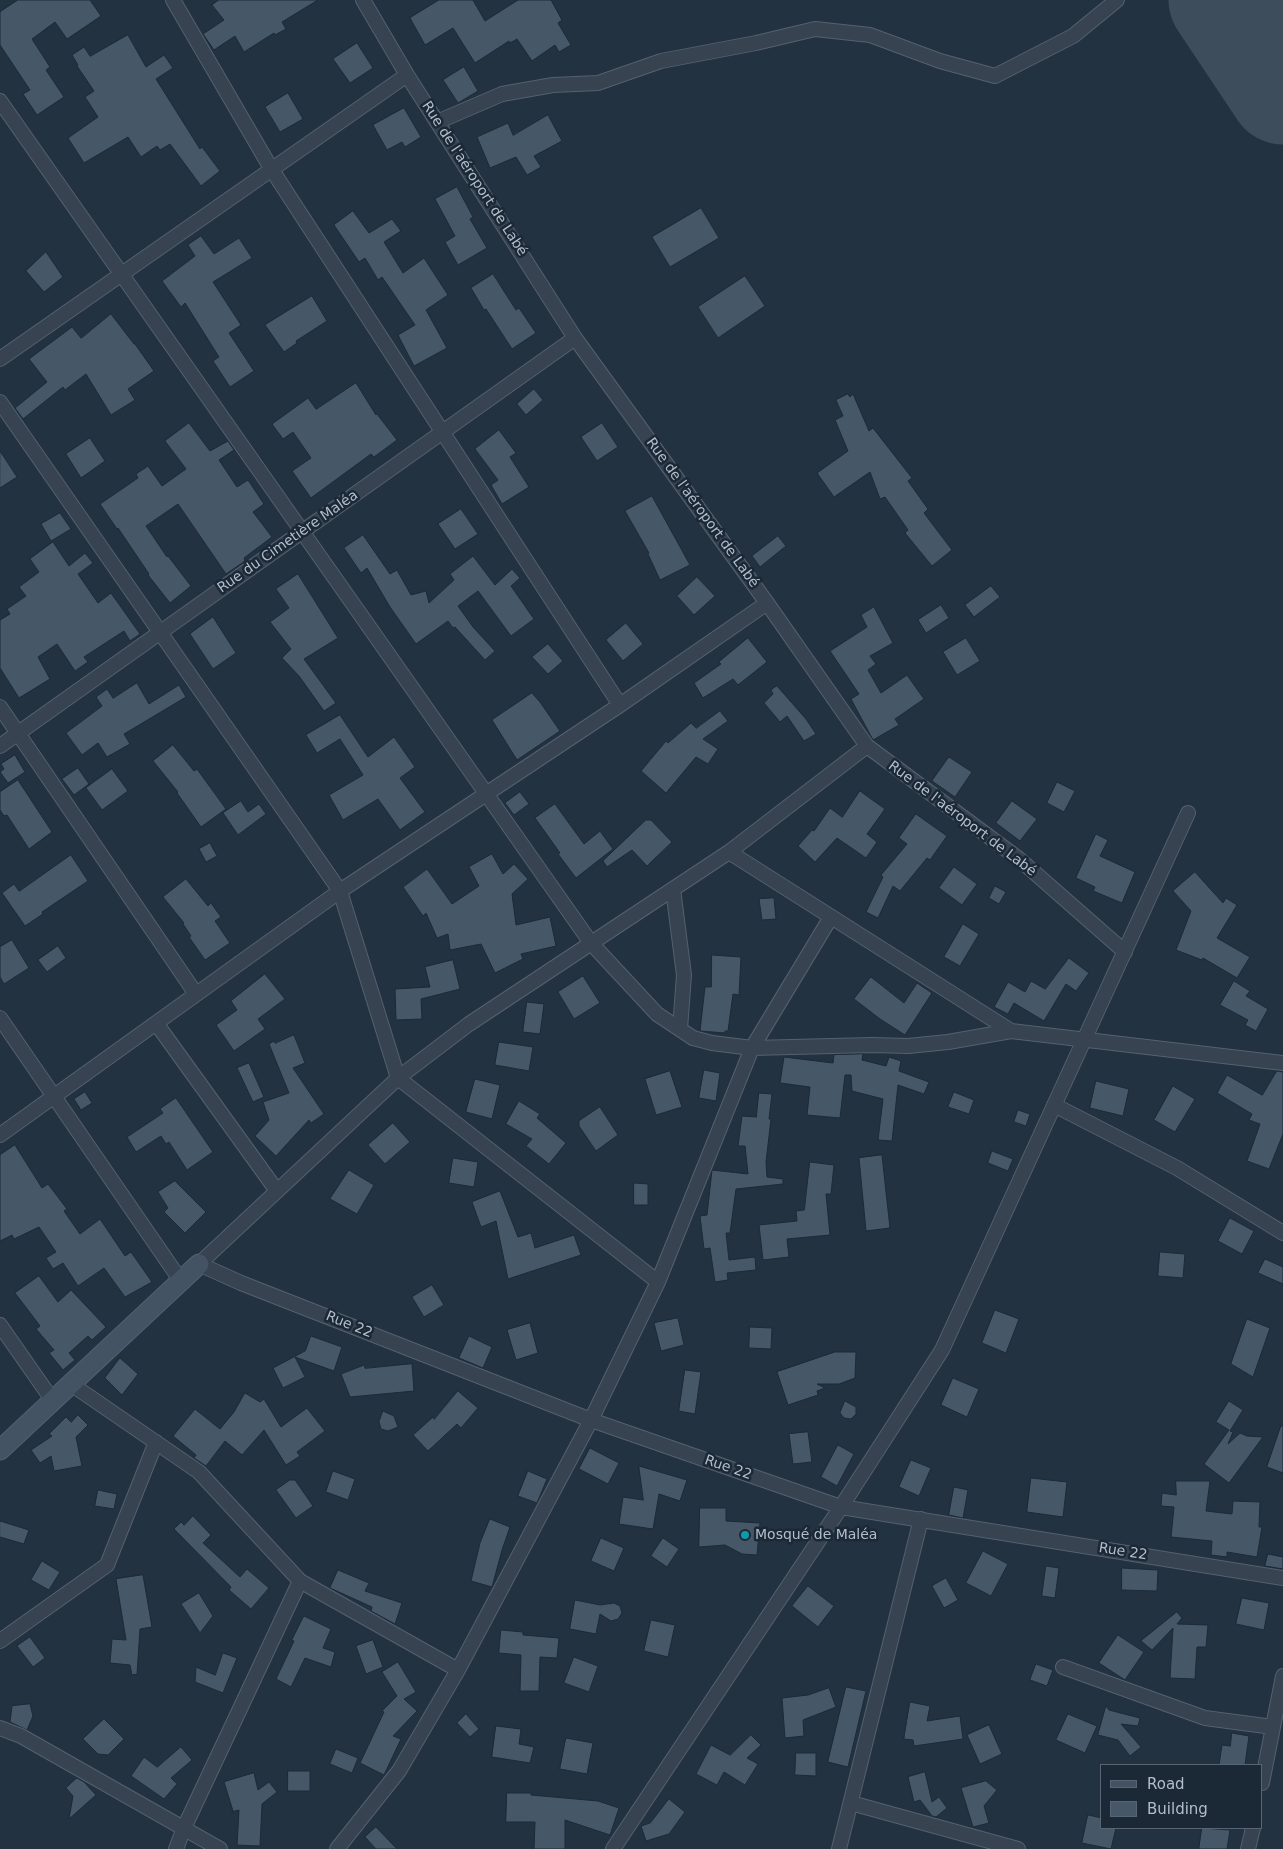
<!DOCTYPE html>
<meta charset="utf-8">
<style>
body{margin:0}
#map{position:relative;width:1283px;height:1849px;overflow:hidden;background:#223241;font-family:"DejaVu Sans",sans-serif}
canvas{display:block}
.legend{position:absolute;left:1100px;top:1764px;width:162px;height:65px;box-sizing:border-box;background:#1b2836;border:1px solid #586472;margin:0;padding:6px 9px;list-style:none;font-size:15px;color:#b3becb}
.legend li{display:flex;align-items:center;gap:10px;height:25px}
.legend b{width:25px;border:1px solid #586472}
</style>
<div id="map">
<canvas width="1283" height="1849"></canvas>
<ul class="legend">
<li><b style="height:6px;background:#445364"></b>Road</li>
<li><b style="height:14px;background:#465768"></b>Building</li>
</ul>
</div>
<script>
const ctx = document.querySelector('canvas').getContext('2d');
ctx.lineJoin = 'round';
function stroke(path, color, width, dash) { ctx.strokeStyle = color; ctx.lineWidth = width; ctx.lineCap = dash ? 'butt' : 'round'; ctx.setLineDash(dash || []); ctx.stroke(path); }
function fillPath(path, color) { ctx.fillStyle = color; ctx.fill(path, 'evenodd'); }
function drawText(font, color, halo, rows, align = 'center') {
  ctx.font = font + ' "DejaVu Sans",sans-serif'; ctx.lineWidth = 5; ctx.setLineDash([]); ctx.textBaseline = 'middle'; ctx.strokeStyle = halo; ctx.fillStyle = color; for (const [text, x, y, turn = 0] of rows) {
    ctx.save(); ctx.translate(x, y); ctx.rotate((+turn || 0) * Math.PI / 180); ctx.textAlign = isNaN(turn) ? turn : align; if (halo) ctx.strokeText(text, 0, 0); ctx.fillText(text, 0, 0); ctx.restore();
  }
}
stroke(new Path2D(`
 M1223,0L1283,90`), '#3d4d5c', 109);
const building = new Path2D(`
 M18,0H90L101,16L67,39L55,22L32,39L50,67L46,70L64,97L37,115L23,94L30,90L0,45V12Z
 M219,0H318L282,22L286,29L275,35L274,33L244,52L235,36L214,50L203,34L224,20L212,5Z
 M439,0H473L485,21L518,0H551L562,20L558,23L571,45L559,52L555,45L532,61L517,39L510,43L509,41L475,63L453,28L425,45L410,18Z
 M128,35L146,67L164,55L173,68L156,79L200,149L202,147L220,171L201,186L170,144L160,150L157,146L141,157L128,137L84,163L68,138L98,117L85,97L94,91L77,66L78,65L72,55L84,47L90,56Z
 M357,43L373,68L350,83L333,59Z
 M464,67L478,91L458,103L443,80Z
 M288,93L303,119L280,132L265,107Z
 M404,108L421,137L405,147L402,142L387,150L373,125Z
 M548,115L562,141L534,156L541,167L527,175L516,157L490,168L477,137L508,123L513,135Z
 M457,187L473,217L470,219L487,248L458,265L445,242L455,236L435,199Z
 M701,208L719,238L670,267L652,237Z
 M353,211L369,233L392,219L401,231L384,242L403,273L424,258L448,295L426,310L447,348L414,366L398,335L415,325L382,277L378,280L365,258L359,262L334,225Z
 M201,236L214,254L239,238L252,258L213,282L241,325L229,333L254,371L230,387L213,361L219,357L185,303L181,307L162,281L195,256L188,245Z
 M46,252L63,277L44,292L26,271Z
 M493,274L516,310L519,308L536,333L512,349L486,309L484,310L471,288Z
 M745,276L765,306L718,338L698,307Z
 M312,296L327,321L296,341L297,343L284,352L265,325Z
 M111,314L134,344H135L154,371L128,389L135,400L111,415L86,374L65,390L63,387L23,419L15,408L47,382L29,359L72,327L81,338Z
 M356,383L376,415L377,414L397,440L374,457L371,454L311,498L292,471L311,458L293,432L283,439L272,424L308,398L316,409Z
 M534,389L543,400L526,415L517,404Z
 M848,394L850,397L853,394L869,431L873,428L912,478L908,481L928,509L924,513L952,550L932,566L905,533L908,530L885,497L880,499L870,472L834,497L817,473L848,451L835,420L843,416L836,400Z
 M189,423L210,451L228,441L234,450L219,460L237,487L248,480L264,504L253,512L272,537L244,558L245,561L226,574L178,504L146,526L167,557L168,556L191,586L170,603L148,575L149,574L118,528L117,529L100,504L138,478L136,474L148,466L162,486L186,469L165,441Z
 M602,423L618,447L597,461L581,437Z
 M499,430L516,453L510,457L529,487L502,504L491,485L498,480L475,449Z
 M90,438L105,461L81,478L66,454Z
 M0,451L17,477L0,488Z
 M652,496L690,565L660,580L648,554L649,553L625,511Z
 M461,509L478,534L455,549L438,524Z
 M60,513L71,529L51,541L41,524Z
 M363,535L390,574L397,570L411,595L426,591L429,603L454,580L450,574L473,556L495,585L512,569L520,578L511,586L534,619L511,636L478,591L458,606L473,627L495,651L485,660L455,627L453,628L448,621L416,644L390,607L367,568L361,573L344,548Z
 M778,536L786,546L760,567L752,556Z
 M53,542L69,566L85,553L93,563L78,574L98,603L111,593L140,634L130,641L124,631L84,657L88,662L75,671L57,644L38,657L50,679L19,698L0,668V620L10,614L7,609L26,596L19,587L39,572L30,559Z
 M298,574L338,638L304,659L336,703L324,711L299,676L282,658L291,649L270,622L289,608L276,589Z
 M697,577L715,596L694,615L677,596Z
 M991,586L1000,597L974,617L965,605Z
 M941,605L949,618L926,633L918,620Z
 M874,607L893,643L870,656L876,664L868,670L881,693L907,675L924,699L895,719L899,725L873,740L851,699L859,694L830,651L867,627L861,615Z
 M213,617L236,653L213,669L190,634Z
 M626,623L643,644L623,661L606,640Z
 M748,638L767,662L738,685L733,679L703,698L694,683L721,664L719,662Z
 M966,638L980,661L957,675L943,652Z
 M548,644L563,661L548,674L532,657Z
 M137,683L149,704L179,685L186,697L124,734L130,744L107,757L98,743L82,755L66,733L102,706L96,697L107,689L113,698Z
 M777,686L806,719L816,734L804,741L787,716L780,722L764,703L773,694L771,690Z
 M532,693L540,702L560,731L517,760L492,720Z
 M720,711L728,721L703,739L718,749L708,764L696,757L666,793L641,771L666,741L668,743L691,723L696,728Z
 M340,715L368,757L394,737L415,767L400,778L425,812L400,830L378,799L343,820L329,795L363,775L340,739L317,753L306,735Z
 M173,745L194,771L197,769L226,809L201,827L177,793L178,792L153,761Z
 M15,755L25,772L8,783L0,772L4,769L1,764Z
 M949,757L972,772L955,797L932,781Z
 M78,768L89,784L74,795L62,779Z
 M112,769L128,791L102,810L86,788Z
 M18,780L52,832L29,849L7,815L4,816L0,810V792Z
 M1057,782L1075,791L1064,812L1047,803Z
 M860,791L885,809L867,834L877,842L866,858L837,838L815,862L798,846L812,830L814,831L830,808L842,817Z
 M520,792L529,804L514,815L505,803Z
 M241,801L248,812L259,804L266,814L238,835L223,813Z
 M1012,801L1037,819L1020,841L996,823Z
 M555,804L584,844L600,831L613,849L576,878L558,854L560,853L535,818Z
 M916,814L947,836L930,860L927,858L900,891L893,886L878,918L866,912L883,877L881,875L907,844L899,838Z
 M646,820H651L672,842L647,866L632,850L607,867L603,861Z
 M1096,834L1108,840L1100,856L1135,872L1122,903L1093,891L1095,887L1076,878Z
 M210,843L217,856L206,862L199,849Z
 M492,854L503,874L514,864L528,879L512,894L516,925L550,917L556,946L521,954L523,959L495,973L481,944L450,950L448,934L437,938L426,913L423,916L403,887L427,869L452,904L479,886L469,867Z
 M71,855L88,881L42,912L43,914L25,926L2,893L14,884L19,891Z
 M954,867L977,884L962,905L939,888Z
 M1195,872L1223,903L1226,898L1237,905L1217,938L1250,957L1237,978L1203,958L1202,960L1176,950L1191,911L1173,891Z
 M186,879L208,906L211,903L221,917L215,921L230,943L205,960L189,937L191,936L183,924L184,923L163,897Z
 M995,886L1006,892L999,904L989,898Z
 M774,898L776,919L762,920L759,899Z
 M963,924L979,934L960,966L944,957Z
 M12,940L29,968L4,984L0,977V947Z
 M58,946L66,958L47,972L38,960Z
 M712,955L741,957L739,995L733,994L728,1031H725V1033L700,1031L705,987H711Z
 M1069,958L1089,973L1076,991L1066,984L1044,1021L1014,1003L1008,1014L994,1007L1008,982L1025,992L1031,981L1045,989Z
 M453,960L460,989L421,999L422,1019L396,1020L395,989L430,987L425,967Z
 M265,974L285,999L258,1019L265,1029L234,1051L216,1025L237,1010L231,1001Z
 M583,976L600,1003L574,1019L558,992Z
 M871,977L904,1003L917,983L932,993L905,1035L880,1019L854,999Z
 M1234,981L1250,991L1246,996L1268,1009L1256,1031L1245,1025L1248,1020L1220,1005Z
 M527,1002L544,1004L540,1034L523,1032Z
 M294,1035L305,1063L293,1068L324,1114L311,1123L309,1120L276,1156L255,1136L269,1120L263,1102L289,1093L269,1044L274,1041L275,1043Z
 M499,1042L533,1047L529,1071L495,1065Z
 M863,1054L862,1060L886,1066L889,1057L901,1061L899,1071L929,1082L924,1094L898,1085L892,1141L878,1140L883,1099L852,1091L851,1075H845L840,1118L807,1115L810,1087L780,1083L784,1057L833,1063L834,1055Z
 M249,1063L264,1097L253,1102L237,1068Z
 M704,1070L720,1073L716,1101L699,1098Z
 M670,1071L682,1107L656,1115L645,1079Z
 M1277,1071L1283,1072V1134L1269,1169L1247,1161L1260,1124L1249,1120L1252,1114L1217,1093L1227,1075L1262,1095Z
 M475,1079L500,1085L492,1119L466,1112Z
 M1096,1081L1129,1089L1123,1116L1090,1108Z
 M1173,1086L1195,1099L1175,1132L1154,1120Z
 M85,1092L92,1103L81,1110L74,1099Z
 M954,1092L974,1100L969,1114L948,1107Z
 M759,1093L772,1094L769,1119H771L766,1162L767,1177L783,1179V1184L736,1189L730,1233H726L729,1260L755,1257L756,1270L727,1273L728,1280L715,1282L710,1248L704,1249L700,1216L707,1215L712,1170L748,1174L745,1146H738L742,1116L756,1117Z
 M176,1098L213,1152L187,1170L169,1142L166,1144L161,1136L136,1152L127,1137L163,1113L160,1109Z
 M519,1101L540,1114L537,1118L566,1143L549,1164L526,1146L532,1139L506,1124Z
 M600,1107L618,1135L596,1151L579,1126V1121Z
 M1018,1110L1030,1114L1026,1126L1014,1122Z
 M393,1123L410,1142L385,1164L368,1145Z
 M15,1145L42,1188L48,1184L67,1209L64,1211L80,1234L100,1219L125,1256L131,1252L152,1282L125,1297L104,1268L78,1286L63,1263L53,1269L46,1258L56,1252L39,1227L14,1239L12,1235L0,1241V1155Z
 M992,1151L1013,1159L1008,1171L988,1163Z
 M882,1155L890,1228L866,1231L859,1158Z
 M453,1158L478,1162L474,1187L449,1183Z
 M810,1162L834,1165L831,1194H826L830,1235L787,1239L789,1257L763,1260L759,1225L797,1221L796,1211L804,1210Z
 M349,1170L374,1185L357,1214L330,1199Z
 M175,1181L206,1212L185,1233L164,1212L168,1208L158,1192Z
 M634,1183L648,1184V1205H634Z
 M500,1191L518,1237L531,1233L535,1248L574,1235L581,1255L508,1279L496,1221L481,1227L472,1202Z
 M1230,1218L1254,1231L1242,1254L1218,1241Z
 M1160,1252L1185,1254L1183,1278L1158,1276Z
 M1265,1259L1283,1267V1284L1258,1273Z
 M39,1276L58,1302L71,1290L106,1327L92,1340L88,1336L69,1353L75,1360L63,1370L49,1353L54,1350L36,1329L40,1326L15,1293Z
 M432,1285L444,1305L424,1317L412,1297Z
 M995,1310L1019,1319L1006,1353L982,1343Z
 M678,1318L684,1345L661,1351L654,1323Z
 M1247,1319L1270,1328L1253,1377L1231,1364Z
 M530,1323L538,1353L516,1360L507,1330Z
 M750,1327L772,1328L771,1349L749,1348Z
 M311,1336L342,1347L334,1371L295,1357L305,1377L283,1388L273,1368L305,1351Z
 M469,1336L492,1347L483,1368L459,1358Z
 M835,1352H856L855,1378L839,1384H817L825,1388L817,1391L818,1395L788,1405L777,1372Z
 M120,1358L138,1374L122,1395L105,1378Z
 M412,1364L414,1391L350,1397L341,1374L364,1365L365,1368Z
 M685,1370L701,1372L695,1414L679,1411Z
 M953,1378L979,1389L967,1417L941,1405Z
 M458,1391L478,1408L461,1428L457,1424L428,1451L413,1435L433,1417L434,1419Z
 M245,1393L260,1402L264,1399L281,1427L307,1408L325,1431L297,1452L300,1456L286,1465L264,1430L242,1455L225,1441L206,1466L194,1458L196,1455L173,1436L195,1409L220,1429L234,1412Z
 M845,1401L856,1407V1414L851,1419L844,1418L840,1413Z
 M1229,1401L1243,1410L1230,1431L1233,1432L1228,1444L1240,1433L1247,1436L1263,1437L1229,1483L1204,1464L1229,1430L1216,1422Z
 M383,1411L394,1416L398,1427L388,1431L381,1429L379,1422Z
 M78,1415L88,1425L76,1437L82,1466L54,1471L51,1456L40,1463L31,1450L52,1436L49,1434L66,1417L71,1422Z
 M1281,1426H1283V1473L1267,1467Z
 M808,1432L812,1462L793,1464L789,1434Z
 M838,1445L854,1454L837,1486L821,1477Z
 M590,1448L619,1463L608,1484L579,1469Z
 M911,1460L931,1468L919,1496L899,1487Z
 M639,1466L687,1480L680,1501L659,1494L653,1529L619,1524L623,1497L643,1500Z
 M333,1471L355,1479L348,1500L326,1492Z
 M528,1471L547,1479L537,1503L518,1496Z
 M1031,1478L1067,1482L1063,1517L1027,1512Z
 M290,1480H295L313,1506L296,1518L276,1490Z
 M1176,1481H1210L1206,1511L1232,1514L1233,1501L1260,1502L1259,1527H1262L1257,1557L1227,1552V1557L1211,1555L1212,1541L1171,1537L1174,1507L1161,1506L1162,1493L1176,1495Z
 M954,1487L968,1490L963,1518L949,1515Z
 M98,1490L117,1494L114,1509L95,1506Z
 M700,1508H726V1521L760,1523L757,1555L742,1554L725,1545L699,1547Z
 M193,1516L211,1535L203,1543L240,1577L247,1569L269,1588L251,1609L229,1590L231,1587L174,1529L181,1522L184,1525Z
 M490,1519L510,1527L502,1550L492,1587L471,1581L480,1543Z
 M0,1521L29,1530L24,1544L0,1537Z
 M601,1538L624,1548L614,1571L591,1561Z
 M663,1538L679,1549L667,1567L651,1556Z
 M983,1551L1008,1564L991,1596L966,1583Z
 M1268,1554L1283,1557V1569L1265,1566Z
 M42,1561L60,1572L49,1590L31,1580Z
 M1046,1566L1059,1568L1055,1598L1042,1596Z
 M1122,1568L1158,1570L1157,1591L1122,1590Z
 M338,1570L369,1583L365,1591L402,1603L395,1624L371,1611L372,1607L330,1588Z
 M143,1575L152,1627L140,1629L137,1674L132,1675L130,1665L110,1663L112,1639L126,1640L116,1579Z
 M946,1578L958,1600L944,1608L932,1586Z
 M808,1586L834,1606L818,1627L792,1606Z
 M199,1593L213,1616L200,1633L181,1604Z
 M1242,1598L1269,1603L1264,1630L1236,1624Z
 M575,1600L600,1605L614,1603L620,1606L622,1613L618,1619L611,1621L600,1614L596,1634L570,1629Z
 M1177,1612L1182,1618L1177,1624L1208,1625L1206,1647H1197L1195,1679L1170,1678L1173,1628L1152,1650L1141,1641Z
 M304,1616L331,1629L323,1648L335,1652L331,1667L305,1658L291,1687L276,1679L294,1641L292,1640Z
 M651,1620L675,1625L668,1657L644,1651Z
 M501,1630L523,1632V1635L559,1638L557,1658L540,1657L539,1691H520L521,1655L499,1653Z
 M1118,1635L1144,1652L1125,1680L1099,1663Z
 M30,1637L45,1658L33,1667L17,1646Z
 M373,1640L383,1667L366,1674L356,1646Z
 M223,1653L237,1658L223,1693L195,1682L196,1667L215,1675Z
 M574,1657L598,1666L589,1692L564,1683Z
 M398,1662L416,1692L404,1699L417,1711L393,1736L401,1739L384,1775L360,1763L384,1712L382,1711L397,1696L382,1672Z
 M1036,1664L1053,1670L1047,1686L1030,1680Z
 M846,1687L866,1691L848,1767L828,1762Z
 M829,1688L836,1707L803,1720L804,1736L785,1738L782,1698L808,1695Z
 M910,1702L930,1706L927,1721L960,1716L963,1739L914,1746L913,1740L904,1739Z
 M30,1704L33,1716L27,1730L10,1722L12,1706Z
 M1106,1706L1109,1710L1140,1718L1138,1726L1121,1724L1141,1747L1130,1756L1118,1740L1098,1735Z
 M466,1714L479,1729L470,1737L457,1723Z
 M1068,1714L1097,1726L1085,1753L1056,1740Z
 M104,1719L124,1739L108,1755L98,1754L83,1739Z
 M989,1725L1002,1754L980,1764L967,1735Z
 M496,1726L521,1729L519,1744L534,1747L530,1763L492,1757Z
 M1232,1733L1249,1736L1245,1765H1219L1222,1745L1230,1746Z
 M751,1735L761,1745L747,1758L758,1764L745,1785L724,1772L717,1785L696,1774L711,1745L730,1755Z
 M566,1738L593,1743L587,1774L560,1769Z
 M181,1747L192,1760L171,1778L177,1784L164,1799L131,1776L144,1757L157,1767Z
 M336,1749L358,1758L352,1773L330,1764Z
 M796,1753H816V1776L795,1775Z
 M288,1771H310V1791H288Z
 M925,1772L932,1802L939,1797L947,1808L936,1817L932,1816L920,1800L914,1802L908,1777Z
 M254,1773L258,1790L269,1782L277,1792L262,1804L260,1846L237,1845L239,1810L231,1812L233,1811L224,1782Z
 M77,1778L84,1782L96,1795L69,1819L73,1796L66,1788Z
 M986,1781L997,1790L984,1806L989,1823L973,1827L961,1788Z
 M507,1793H531V1795L598,1801L619,1808L610,1835L565,1820V1849H534L535,1822H506Z
 M669,1799L685,1812L669,1834L646,1841L641,1826L650,1823Z
 M1088,1815L1102,1818V1828H1116L1111,1849L1082,1843Z
 M376,1827L397,1849H376L365,1837Z
 M1202,1828L1230,1830L1227,1849H1199Z`);
fillPath(building, '#465768');
stroke(building, '#1d2a38', 1);
const street = new Path2D(`
 M173,0L272,170L620,705
 M363,0L407,75L575,338L767,603L867,746L1019,859L1125,952
 M0,101L591,943L657,1014L693,1038L712,1043L752,1048L872,1045L908,1046L948,1042L1011,1031
 M437,122L502,94L553,85L598,83L661,61L756,43L815,29L870,35L940,61L995,76L1073,36L1117,0
 M0,359L407,75
 M0,402L340,891L398,1078L658,1282
 M0,707L196,994
 M0,746L575,338
 M867,746L729,852L469,1024L398,1078L199,1264L241,1283L591,1420L841,1507L1283,1578
 M729,852L1011,1031L1283,1063
 M673,889L684,975L680,1029
 M0,1018L181,1281
 M156,1023L277,1191
 M1054,1105L1177,1168L1283,1233
 M0,1135L340,891L620,705L767,603
 M0,1325L53,1401
 M71,1384L199,1472L300,1581L458,1670
 M0,1641L107,1565L156,1442
 M1063,1667L1205,1718L1273,1727
 M0,1728L21,1736L220,1849
 M1262,1783L1283,1676
 M851,1803L1018,1849
 M176,1849L184,1828L300,1581
 M337,1849L399,1771L458,1670L591,1420L658,1282L752,1048L831,917
 M613,1849L841,1507L942,1350L1188,813
 M839,1849L921,1519
 M1248,1849L1253,1828`);
const secondary = new Path2D(`
 M0,1450L199,1264`);
stroke(street, '#54616e', 16);
stroke(secondary, '#54616e', 21);
stroke(street, '#374351', 14);
stroke(secondary, '#445364', 19);
for (const [x, y, r, color] of [
 [745,1535,5,"#0f9aa8"]
]) { const dot = new Path2D(); dot.arc(x, y, r, 0, 2 * Math.PI); ctx.fillStyle = color; ctx.fill(dot); stroke(dot, '#1b2836', 2); }
drawText('14px', '#b3becb', '#1b2836', [
 ["Rue de l'aéroport de Labé",474,179,57],
 ["Rue de l'aéroport de Labé",702,513,54],
 ["Rue du Cimetière Maléa",288,542,-35],
 ["Rue de l'aéroport de Labé",962,819,37],
 ["Rue 22",349,1325,22],
 ["Rue 22",728,1468,19],
 ["Rue 22",1123,1552,9]
]);
drawText('14px', '#b3becb', '#1b2836', [
 ["Mosqué de Maléa",755,1535]
], 'left');
</script>
